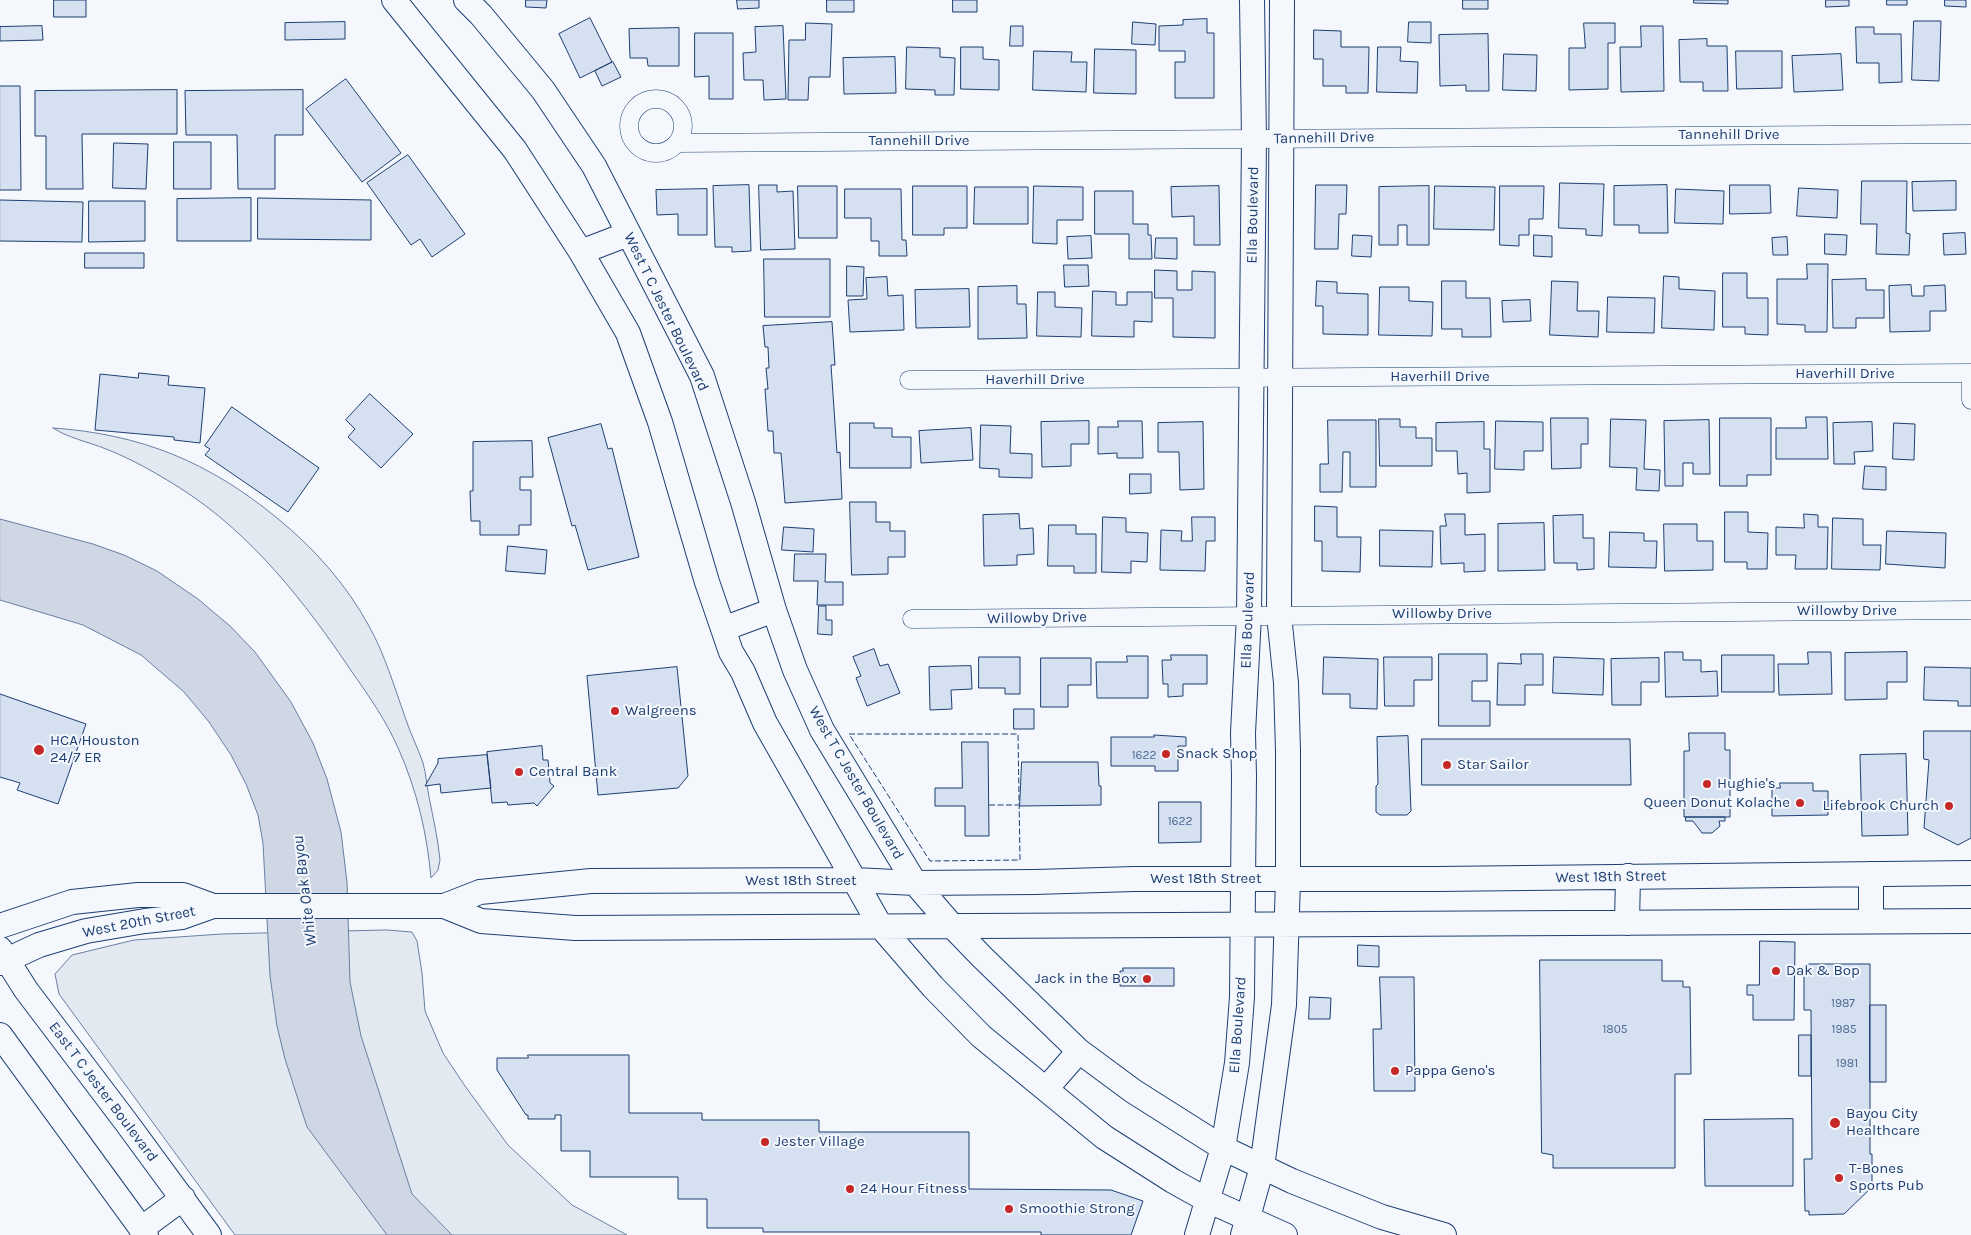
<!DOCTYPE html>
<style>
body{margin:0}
canvas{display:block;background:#f4f7fb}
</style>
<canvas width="1971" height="1235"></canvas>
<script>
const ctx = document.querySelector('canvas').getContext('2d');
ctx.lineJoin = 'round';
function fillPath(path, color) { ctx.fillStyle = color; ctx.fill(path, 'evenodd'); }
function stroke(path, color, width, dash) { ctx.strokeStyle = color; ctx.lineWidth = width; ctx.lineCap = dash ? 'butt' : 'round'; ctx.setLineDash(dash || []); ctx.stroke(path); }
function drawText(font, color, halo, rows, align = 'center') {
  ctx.font = font + ' Karla,sans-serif'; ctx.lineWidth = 4; ctx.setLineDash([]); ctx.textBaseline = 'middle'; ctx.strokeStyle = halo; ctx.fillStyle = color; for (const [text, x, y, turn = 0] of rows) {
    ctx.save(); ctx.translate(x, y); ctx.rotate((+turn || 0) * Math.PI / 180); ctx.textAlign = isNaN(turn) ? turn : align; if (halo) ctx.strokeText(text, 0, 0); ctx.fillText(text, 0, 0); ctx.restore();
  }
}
const green = new Path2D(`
 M53,428C141,434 209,462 277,518C314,548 346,584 369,626C385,655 394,686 405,717C410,733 418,748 423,763C426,774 427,786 429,797C433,817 438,839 440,860L438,870L431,878C427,833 417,791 399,750C387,722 369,696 352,672C305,602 251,533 180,488C156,473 132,459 106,449C89,442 68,438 53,428Z
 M387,930L412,932L417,941L422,973L425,1011L443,1053L465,1086L508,1145L572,1205L627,1235H235L59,994L55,974L72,955L134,940L222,934Z`);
fillPath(green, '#e3e9f0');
stroke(green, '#687fa3', 1);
const water = new Path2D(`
 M0,519L93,544L124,555L157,571L198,599L230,626L255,652L291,702L313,743L327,779L341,832L347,882L350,982L361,1036L412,1194L452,1235H387L307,1127L285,1059L277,1026L270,976L263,843L258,815L246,784L231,755L209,722L184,692L141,655L83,625L0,600Z`);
fillPath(water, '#cfd7e4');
stroke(water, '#687fa3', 1);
const building = new Path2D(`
 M54,0H86V17H54Z
 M526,0H547L546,8L526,7Z
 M737,0H759V8L738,9Z
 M827,0H854V12H827Z
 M953,0H977V12H953Z
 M1463,0H1488V9H1463Z
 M1694,0H1728V4L1694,3Z
 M1826,0H1849V6L1826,7Z
 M1887,0H1907V5H1887Z
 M1945,0H1966V7L1945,6Z
 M590,18L612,62L580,78L559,34Z
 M1207,19V33H1214V98H1175V62H1185V51H1159V26L1183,25V20Z
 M1914,21H1941L1939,81L1912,80Z
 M345,22V39L285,40V23Z
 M1133,22L1156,24L1155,45L1132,44Z
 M1409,22H1431V43L1408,42Z
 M806,23L832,24L830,77H809L808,100H788L789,40H805Z
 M1584,23H1615V43H1608V89L1569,90V48H1585Z
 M42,26L43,40L0,41V27Z
 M783,26L786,99L764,100L763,80H744L743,53L756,52L755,27Z
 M1011,26H1023V46H1010Z
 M1641,26H1663L1664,91L1621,92L1620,47H1641Z
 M1856,27H1874V34H1901L1902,82L1879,83V63H1857Z
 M679,28V66H648L647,58H630L629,29Z
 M1314,30L1341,31V47H1369L1368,93H1346V86H1323V59H1314Z
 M695,33H733V99H709V76L695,77Z
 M1488,34L1489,91H1466V85L1440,86L1439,35Z
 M1707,39V46H1727L1728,91H1703V82H1680L1679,40Z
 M907,47L940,48V57L955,58L954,95H935V90L906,89Z
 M961,47H983V59L999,60V90L961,89Z
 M1378,47H1401L1400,61L1418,62L1417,93L1377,92Z
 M1095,49L1136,50V94L1094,93Z
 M1034,51L1072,52L1071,62H1087L1086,92L1033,90Z
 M1736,51H1782V88L1737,89Z
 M1504,54L1537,55L1536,91L1503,90Z
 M1841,54L1843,90L1794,92L1792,56Z
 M895,57L896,93L844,94L843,58Z
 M613,62L621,77L602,86L595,71Z
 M346,79L401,153L362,182L306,109Z
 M0,86H20L21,190H0Z
 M177,90V134H82L83,189H46V136H35V91Z
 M303,90V135H275V189H238L237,135H186L185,91Z
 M174,142H211V189H174Z
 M114,143L148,144L146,189L113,188Z
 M408,155L465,234L432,257L420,239L411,245L367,183Z
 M1862,181H1907L1906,233L1910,234L1909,255L1876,254L1877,224H1861Z
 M1956,181V210L1913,211L1912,182Z
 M1560,183L1604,184L1602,236L1586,235V229L1559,228Z
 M749,185L751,251L732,252V247H715L713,186Z
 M759,185H777V192L793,191L795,249L761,250Z
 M1316,185H1347L1346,214H1339L1338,249H1315Z
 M1667,185L1668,233H1639V225H1614V186Z
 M1730,185H1770L1771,213L1730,214Z
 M798,186H837V238H799Z
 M913,186H967V228H944V235H913Z
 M1034,186L1083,187V220H1057V244L1033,243Z
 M1219,186L1220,245H1194V216L1172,217L1171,187Z
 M1429,186V245H1407V225H1398V245H1379V187Z
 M1435,186L1495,187L1494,230L1434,229Z
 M1500,186H1544L1543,219H1529V235H1519V246L1500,245Z
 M975,187H1028V224H974Z
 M1799,188L1838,190L1837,218L1797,216Z
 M707,189V235H678V214L657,215L656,190Z
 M845,189H901L902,240H906L907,256H879V241H871V218H845Z
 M1676,189L1724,191L1723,224L1675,223Z
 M1095,191H1133V224H1148V235H1151L1152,259H1129V234H1095Z
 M251,198V241H177V199Z
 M258,198L371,200V240L258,239Z
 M0,200L83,202L82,242L0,241Z
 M89,201H145V241L89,242Z
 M1965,233L1966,254L1944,255L1943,234Z
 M1825,234L1847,235L1846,255L1825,254Z
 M1353,235L1372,236L1371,257L1352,256Z
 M1534,235L1552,236V257L1534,256Z
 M1091,236L1092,258L1068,259L1067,237Z
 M1787,237L1788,255H1773L1772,238Z
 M1156,238H1177V259L1155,258Z
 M85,253H144V268H85Z
 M764,259H830V317H765Z
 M1807,264H1828L1827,332H1805V325L1777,324V279H1807Z
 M1064,265H1088L1089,286L1065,287Z
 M847,266L864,267L863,296H847Z
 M1155,270L1177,271V290H1192V271L1215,272V338L1173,337V298H1155Z
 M1723,273H1747V298H1768V335L1745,334V327H1723Z
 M1664,276L1679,277V289L1715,291L1714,330L1662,328Z
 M887,277L888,296L903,295L904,330L850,332L848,300L867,299L866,278Z
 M1866,279V290H1884V318H1856V328H1833L1832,280Z
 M1317,281L1337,282V293L1368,294V335L1323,334V306H1316Z
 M1442,281H1466V298H1490L1491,337H1462V329H1442Z
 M1552,281L1578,282L1577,311H1599L1598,337L1550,335Z
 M1911,285L1912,296H1924V286L1945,285L1946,311H1930V331L1890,332L1889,286Z
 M1017,286V304H1026L1027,338L978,339V287Z
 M1380,287H1409V301L1433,302L1432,336L1379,335Z
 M969,289L970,327L916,328L915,290Z
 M1093,291L1116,292V305H1127V292H1152V322L1134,321V337L1092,336Z
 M1038,292H1055V307L1082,308L1081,337L1037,336Z
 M1608,297L1655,298L1654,333L1607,332Z
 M1530,300L1531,321L1503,322L1502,301Z
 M832,322L835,365H831L837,453L840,452L842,499L785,503L781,453H774L773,431H768L765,389H768L766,368H769L768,347H765L763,326Z
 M139,373L169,376L168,385L205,388L200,443L174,440V437L95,430L100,374L138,378Z
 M370,394L413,434L381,468L348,437L355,429L346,420Z
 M232,407L319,468L288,512L205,455L210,449L205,446Z
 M1806,417H1827L1828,459H1776V428H1806Z
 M1551,418H1588V444H1581V468L1552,469Z
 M1720,418H1771V475H1747V486H1720Z
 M1379,419H1400V427H1416V438H1432V466H1380Z
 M1611,419L1646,420L1644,469L1660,470L1659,491L1636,490L1637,468L1610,467Z
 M1328,420H1376V487H1350V452H1343L1342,492H1320V464H1328Z
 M1709,420L1710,474H1693V463H1683V486H1665L1664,421Z
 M1089,421V444H1071V466L1042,467L1041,422Z
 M1118,421H1142L1143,458H1117V453L1098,454V427H1118Z
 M1496,421L1543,422V451H1524V470L1495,469Z
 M1203,422L1204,489L1180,490L1179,452H1158V423Z
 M1484,422V449H1490V492L1467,493V473L1458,474L1457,451H1436V423Z
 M1872,422L1873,451L1854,452L1855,464H1834L1833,423Z
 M850,423H874V428H892V437H911V468H850Z
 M1894,423L1915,424L1914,460L1893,459Z
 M601,424L608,449L612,448L639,557L588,570L575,525L572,526L548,438Z
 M981,425L1011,426L1010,453L1032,454V478L999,477V469L980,468Z
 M971,428L973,460L921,463L919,431Z
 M532,441L533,477H520V490H531V525H519V535H480V521H471L470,491H473V442Z
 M1865,466L1886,467V490L1863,489Z
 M1130,474H1151V493L1130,494Z
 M850,502H876V522H890V531H905V557H888V574L852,575Z
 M1315,506L1337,507V537H1361L1360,572L1322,571V541H1315Z
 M1725,512H1748V532L1768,533L1767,569H1747V562H1725Z
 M1019,514L1020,529L1033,528L1034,554L1017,555V565L984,566L983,515Z
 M1445,514H1465V535L1485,534V571L1464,572V563L1441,564L1440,526H1446Z
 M1804,514L1818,515V527H1828L1827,569H1795L1796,555H1776V527L1804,528Z
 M1583,515V538H1594V569L1577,570V563H1554L1553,516Z
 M1103,517L1126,518V532L1148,533L1147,562L1131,561V573L1102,572Z
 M1192,517H1215V541H1206L1205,571L1160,570L1161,530L1182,531L1181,541H1192Z
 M1833,518L1863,519V545H1881L1880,570L1832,569Z
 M1544,523L1545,570L1498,571V524Z
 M1664,524H1697V541H1713V570L1665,571Z
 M1049,525H1076V534H1096V573H1074V566H1048Z
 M784,527L814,529L813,552L782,550Z
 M1380,530L1433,531L1432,567L1380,566Z
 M1887,531L1946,533L1945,568L1886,564Z
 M1610,532L1644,533V541H1657L1656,568L1609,567Z
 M508,546L547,550L545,574L506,571Z
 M795,554H826L825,582H843V605H817L818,581H794Z
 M819,606H826V620H832V635L818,634Z
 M874,649L880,666L888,664L900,693L867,706L856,678L861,676L853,657Z
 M1665,652H1683V660H1701V672L1717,671L1718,696L1666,697Z
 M1808,652H1831L1832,694L1779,695L1778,664H1808Z
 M1907,652V682H1887V699L1845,700V653Z
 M1439,654H1487V681H1472V701H1490V726H1439Z
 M1521,654H1543V685H1525V705H1497L1498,663L1521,664Z
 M1171,655H1207V684H1183V696L1168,697V684H1163L1162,660H1171Z
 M1722,655H1774V692H1722Z
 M1127,656H1148V698H1097L1096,662H1127Z
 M979,657H1020V694H1005V688H979Z
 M1324,657L1378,659L1377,709L1350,708V694H1323Z
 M1384,657H1432V680H1414V706H1385Z
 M1554,657L1604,659L1603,695L1553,693Z
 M1041,658H1091V685H1068V707H1041Z
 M1659,658V682H1641V705H1612L1611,659Z
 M971,666L972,689L951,690L952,709L930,710L929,667Z
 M677,667L688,776L678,788L598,795L587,676Z
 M1925,667L1971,668V706H1958V701L1924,700Z
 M0,694L86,724L58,804L17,790L20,783L0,777Z
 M1014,709H1034V729H1014Z
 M1924,731H1971V838L1958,845L1924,828L1929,760L1924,759Z
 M1689,733H1725V750H1730V817H1684V751H1689Z
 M1154,735L1186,737V746H1178V771H1155V766H1111V737H1154Z
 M1408,736L1411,811L1407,815H1380L1376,812V786L1378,784L1377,737Z
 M1422,739H1630L1631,785H1422Z
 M962,742H988L989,836H965V806H935V788H962Z
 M542,746L543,760H548L550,783L554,786L537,806L534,803L508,805L507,802L492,803L487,752Z
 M1906,754L1908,835L1862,836L1860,755Z
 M487,755L491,788L441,793L440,784L425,786L438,763V759Z
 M1022,762H1098L1099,786H1101V805L1020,806Z
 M1780,783H1813V791H1828V815L1772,816V788H1780Z
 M1159,802H1201V842L1159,843Z
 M1686,817H1725V821H1719L1720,826L1712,833H1702L1693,821H1686Z
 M1760,941L1795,942L1794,1020H1753V995H1747V985H1759Z
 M1358,945L1379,946V967L1358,966Z
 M1540,960H1662V981H1683V987H1690L1691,1074H1675V1168H1553V1155L1542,1153Z
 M1808,964H1870V1154H1872V1187L1844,1214L1809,1215V1211H1805L1804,1159H1812L1811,1010H1804V967H1808Z
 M1123,968H1174V986H1120V971H1123Z
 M1380,977H1414L1415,1091H1374L1373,1029H1381Z
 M1310,997L1331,998L1330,1019H1309Z
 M1870,1005H1886V1082H1870Z
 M1799,1035H1811V1076H1799Z
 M528,1055H629V1113H702V1120H819V1132H969V1189L1111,1190L1143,1201L1131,1235H1041V1232H763V1228H707V1199H678V1177H590V1151H561V1115H555V1119H528V1115H526L497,1070V1058H528Z
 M1793,1119V1186H1705L1704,1120Z`);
fillPath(building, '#d5e0f0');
stroke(building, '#1d3f73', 1);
const street = new Path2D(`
 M629 126a27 27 0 1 1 54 0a27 27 0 1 1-54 0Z
 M677,143L1971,134
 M1971,373V400
 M909,380L1971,373
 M912,619L1971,610`);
const secondary = new Path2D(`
 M394,0L515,150L581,252L628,333L660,422L707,582L731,652L743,672L765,723L881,927L933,987L981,1036L1104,1137L1173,1181L1207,1200L1285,1235
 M466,0L481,15L543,90L594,166L702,376L743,502L774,610L795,670L822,730L915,883L953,927L982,957L1079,1051L1133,1091L1223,1148L1292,1181L1382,1217L1444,1235
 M581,252L628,234
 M723,629L774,610
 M1871,874V921
 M444,906L480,892L591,881L854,880L915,883L1035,882L1134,879H1437L1971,873
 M1627,923L1628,876
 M0,926L72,902L138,895H183L213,906
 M0,949L26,990L126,1122L209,1235
 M0,963L39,945L86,931L145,921L182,917L213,906H444L481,921L575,928L1971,921
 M0,1035L146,1235
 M1046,1089L1079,1051
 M141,1229L183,1198
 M1197,1235L1223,1148L1237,1063L1242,997L1244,776L1243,733L1249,615L1254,139L1252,0
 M1243,1235L1262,1167L1284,1005L1288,880V751L1286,683L1279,615L1282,0`);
stroke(street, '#1d3f73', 19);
stroke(secondary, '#1d3f73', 26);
stroke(street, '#f4f7fb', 18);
stroke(secondary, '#f4f7fb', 24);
stroke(new Path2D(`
 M849,734H1018L1020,860L930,861Z
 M989,805H1018`), '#1d3f73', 1, [6, 2.5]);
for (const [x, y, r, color] of [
 [615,711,5,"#c62828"],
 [39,750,6,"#c62828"],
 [1166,754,5,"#c62828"],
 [1447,765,5,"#c62828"],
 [519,772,5,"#c62828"],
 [1707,784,5,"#c62828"],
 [1800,803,5,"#c62828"],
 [1949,806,5,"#c62828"],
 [1776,971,5,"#c62828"],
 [1147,979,5,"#c62828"],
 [1395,1071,5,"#c62828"],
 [1835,1123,6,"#c62828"],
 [765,1142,5,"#c62828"],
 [1839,1178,5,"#c62828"],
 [850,1189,5,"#c62828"],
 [1009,1209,5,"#c62828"]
]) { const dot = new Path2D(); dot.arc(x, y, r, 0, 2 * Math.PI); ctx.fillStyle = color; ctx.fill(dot); stroke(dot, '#f4f7fb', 2); }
drawText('12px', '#4b6792', null, [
 ["1622",1144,756],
 ["1622",1180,822],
 ["1987",1843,1004],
 ["1805",1615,1030],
 ["1985",1844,1030],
 ["1981",1847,1064]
]);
drawText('15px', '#1d3f73', '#f4f7fb', [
 ["Tannehill Drive",1729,135],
 ["Tannehill Drive",1324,138,-1],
 ["Tannehill Drive",919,141],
 ["Ella Boulevard",1253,215,-89],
 ["West T C Jester Boulevard",666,312,64],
 ["Haverhill Drive",1845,374],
 ["Haverhill Drive",1440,377],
 ["Haverhill Drive",1035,380],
 ["Willowby Drive",1847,611],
 ["Willowby Drive",1442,614],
 ["Willowby Drive",1037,618,-1],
 ["Ella Boulevard",1248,620,-88],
 ["West T C Jester Boulevard",856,783,60],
 ["West 18th Street",1611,877,-1],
 ["West 18th Street",1206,879],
 ["West 18th Street",801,881],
 ["West 20th Street",139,922,-11],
 ["Ella Boulevard",1238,1025,-86],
 ["East T C Jester Boulevard",103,1092,53]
]);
drawText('15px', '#1d3f73', '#f4f7fb', [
 ["Walgreens",625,711],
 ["HCA Houston",50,741],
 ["24/7 ER",50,758],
 ["Snack Shop",1176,754],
 ["Star Sailor",1457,765],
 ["Central Bank",529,772],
 ["Hughie's",1717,784],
 ["Queen Donut Kolache",1790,803,"right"],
 ["Lifebrook Church",1939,806,"right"],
 ["Dak & Bop",1786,971],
 ["Jack in the Box",1137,979,"right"],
 ["Pappa Geno's",1405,1071],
 ["Bayou City",1846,1114],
 ["Healthcare",1846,1131],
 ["Jester Village",775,1142],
 ["T-Bones",1849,1169],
 ["Sports Pub",1849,1186],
 ["24 Hour Fitness",860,1189],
 ["Smoothie Strong",1019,1209]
], 'left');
drawText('italic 16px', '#1d3f73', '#f4f7fb', [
 ["White Oak Bayou",305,891,-97]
]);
</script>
